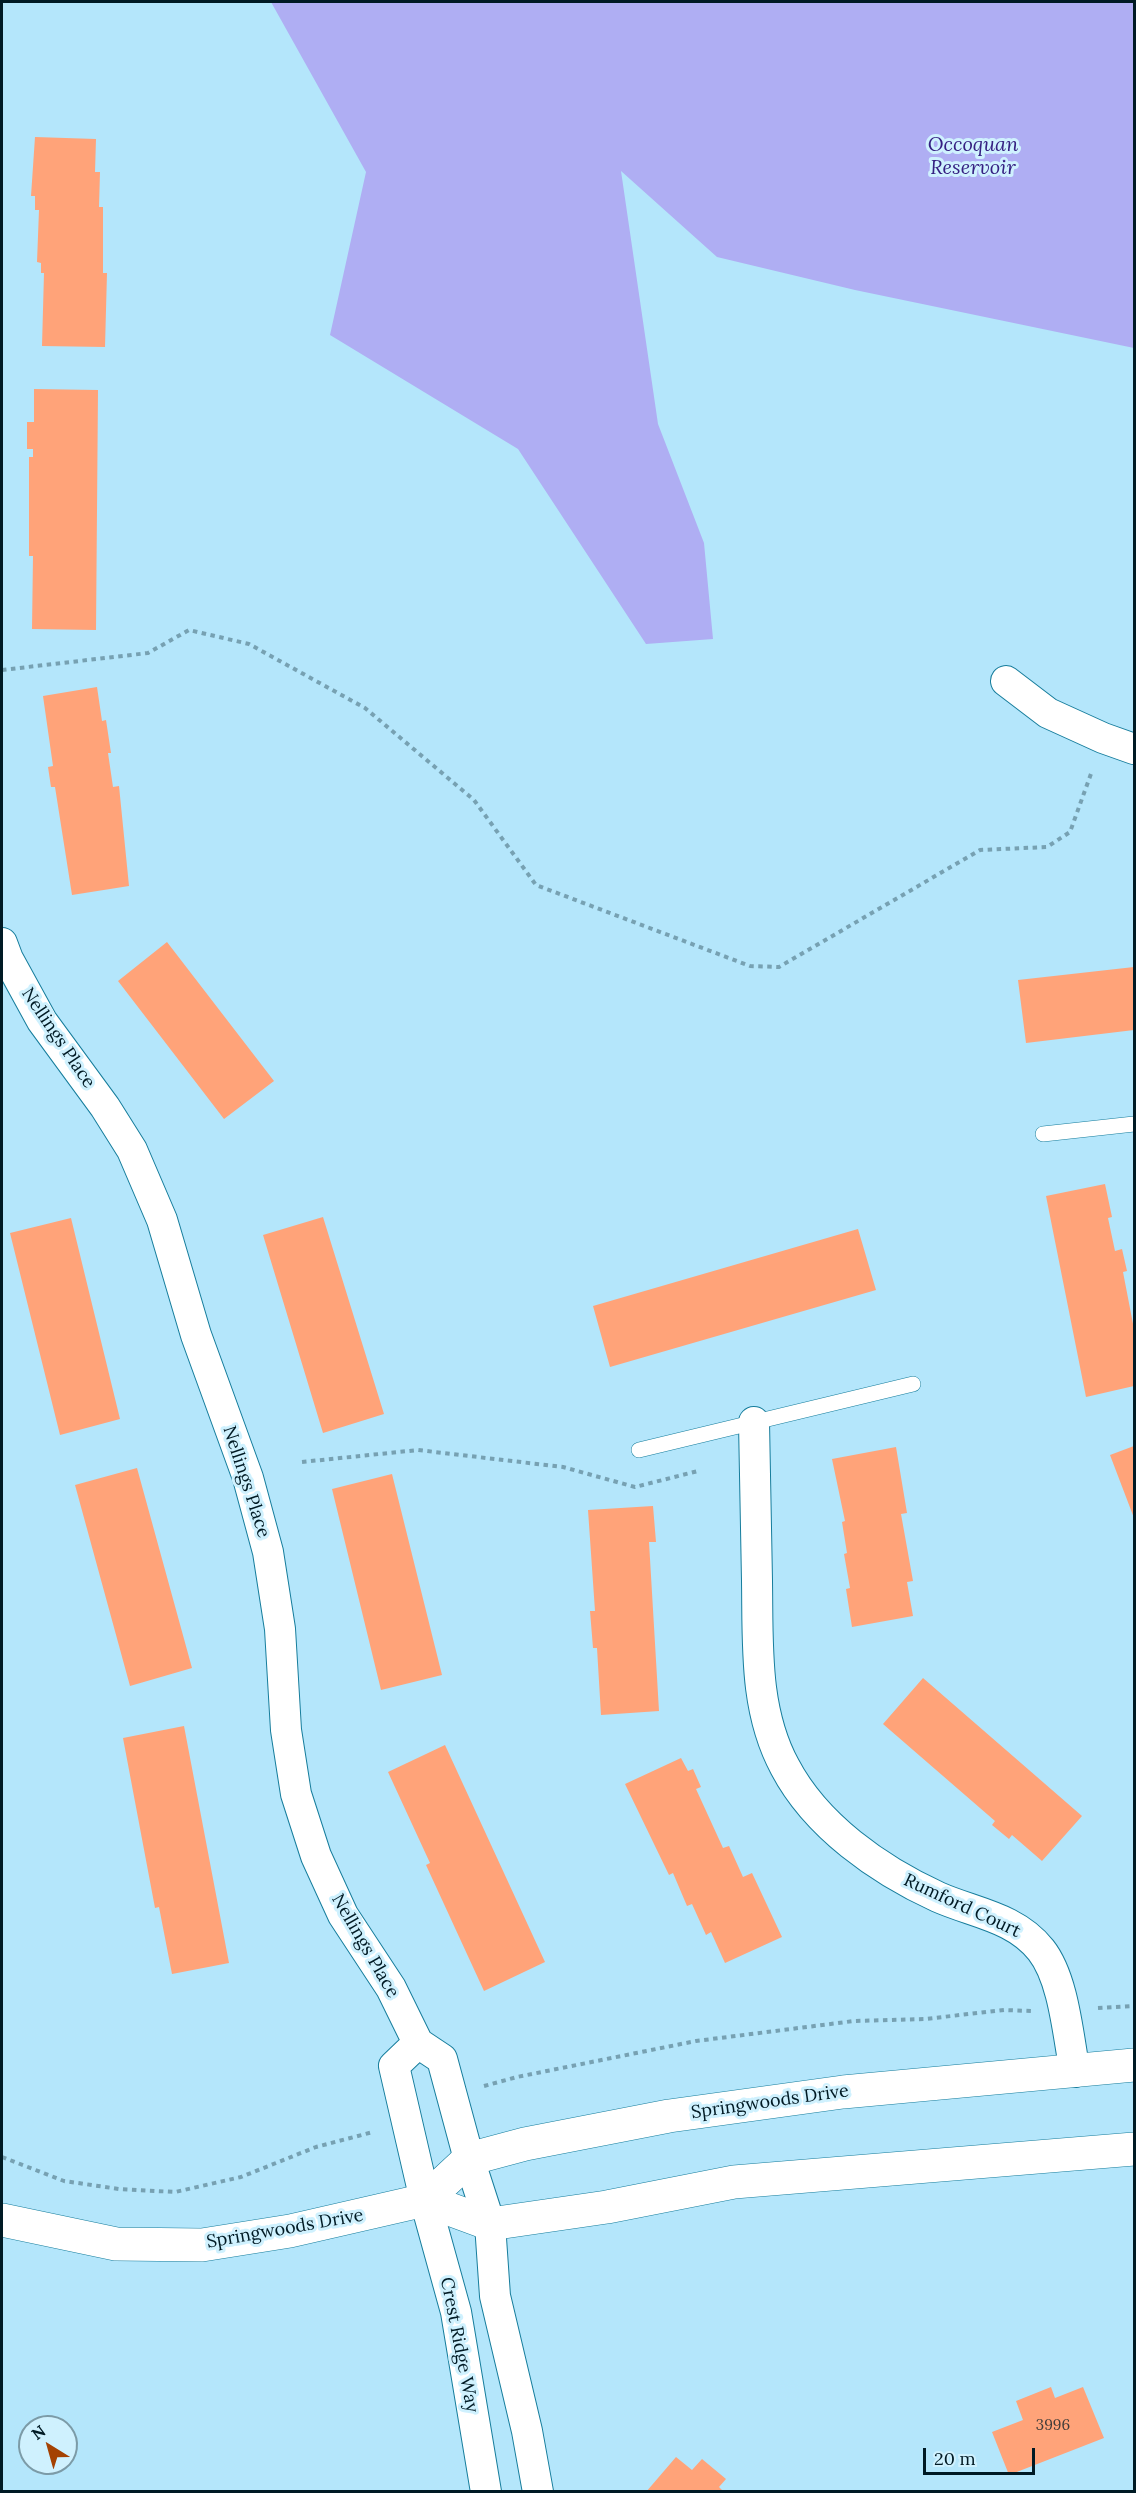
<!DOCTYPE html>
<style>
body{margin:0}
#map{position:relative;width:1136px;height:2493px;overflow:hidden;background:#b4e6fb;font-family:Lora,serif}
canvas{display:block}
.frame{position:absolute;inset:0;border:3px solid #001a24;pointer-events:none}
.north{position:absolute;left:18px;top:2415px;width:60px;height:60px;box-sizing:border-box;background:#cff1fe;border:2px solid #7c9ba7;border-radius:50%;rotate:323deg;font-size:16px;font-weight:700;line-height:24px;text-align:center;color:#001a24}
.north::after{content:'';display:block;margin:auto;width:21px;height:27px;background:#a44203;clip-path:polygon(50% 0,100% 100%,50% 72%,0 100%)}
.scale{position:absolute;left:923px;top:2448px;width:112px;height:27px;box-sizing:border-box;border:3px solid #001a24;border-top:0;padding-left:8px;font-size:18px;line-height:21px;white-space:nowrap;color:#001a24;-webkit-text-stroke:4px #cff1fe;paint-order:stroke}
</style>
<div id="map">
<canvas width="1136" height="2493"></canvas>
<div class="frame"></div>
<div class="north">N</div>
<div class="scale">20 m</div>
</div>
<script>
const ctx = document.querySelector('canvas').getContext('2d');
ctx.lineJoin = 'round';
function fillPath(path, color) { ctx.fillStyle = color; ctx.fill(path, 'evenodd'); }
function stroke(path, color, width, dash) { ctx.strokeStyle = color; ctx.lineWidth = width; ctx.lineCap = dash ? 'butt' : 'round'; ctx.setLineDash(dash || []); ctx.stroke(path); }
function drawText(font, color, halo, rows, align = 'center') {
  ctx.font = font + ' Lora,serif'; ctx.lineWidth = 6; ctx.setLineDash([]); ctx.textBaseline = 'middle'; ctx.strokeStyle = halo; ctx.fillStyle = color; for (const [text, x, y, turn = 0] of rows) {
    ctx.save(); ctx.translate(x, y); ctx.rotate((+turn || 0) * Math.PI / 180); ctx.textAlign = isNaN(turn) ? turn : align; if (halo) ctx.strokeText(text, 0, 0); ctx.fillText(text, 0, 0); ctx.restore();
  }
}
fillPath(new Path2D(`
 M271,2H1134V348L855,290L717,257L621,171L658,424L704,543L713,639L646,644L518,449L330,335L366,172Z`), '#afaef3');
fillPath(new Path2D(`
 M35,137L96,139L95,172H100L99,207H103V273H107L105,347L42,346L44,273H41V263L37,262L39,210H35V196H31Z
 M34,389L98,390L96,630L32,629L33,556H29V457H33V449H27V422H34Z
 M97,687L102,721L106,720L111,753H108L113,787L119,786L129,886L72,895L55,787H51L48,767L53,766L43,696Z
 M167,942L274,1081L224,1119L118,981Z
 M1134,967V1030L1026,1043L1018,980Z
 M1105,1184L1112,1217L1108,1218L1115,1251L1122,1249L1127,1271L1123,1272L1134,1329V1386L1086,1397L1046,1196Z
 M323,1217L384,1414L323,1433L263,1235Z
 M71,1218L120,1419L60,1435L10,1233Z
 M858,1229L876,1290L610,1367L593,1306Z
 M1134,1446V1518L1110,1455Z
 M896,1447L907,1513L901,1514L913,1581L907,1582L913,1616L852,1627L846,1589L850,1588L844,1554L847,1553L842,1522L845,1521L832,1459Z
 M137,1468L192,1668L130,1686L75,1485Z
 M392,1474L442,1675L381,1690L332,1489Z
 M653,1506L656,1542H649L659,1711L601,1715L597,1648H593L590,1611H595L588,1510Z
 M923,1678L1082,1816L1042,1861L1012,1835L1009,1839L992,1825L995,1821L883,1724Z
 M184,1726L229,1963L172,1974L159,1907L155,1908L123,1738Z
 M445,1745L545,1962L484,1991L426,1865L430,1863L388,1772Z
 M681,1758L688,1771L693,1769L701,1787L696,1789L723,1848L729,1846L743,1877L752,1873L782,1937L725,1963L711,1932L706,1935L692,1904L687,1906L673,1873L669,1875L625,1784Z
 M1051,2387L1055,2398L1083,2387L1104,2438L1009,2475L992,2432L1023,2420L1016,2401Z
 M676,2457L692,2470L702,2459L726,2479L719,2487L724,2492H646Z`), '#ffa379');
const service = new Path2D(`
 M1043,1134L1134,1124
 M639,1450L913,1384`);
const minor = new Path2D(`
 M1006,681L1048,713L1103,738L1134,749
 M2,943L8,959L42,1021L105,1107L132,1150L162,1220L196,1335L248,1478L268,1552L280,1629L286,1730L296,1794L316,1856L343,1915L391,1988L418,2043
 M754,1422C755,1475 756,1528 757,1581C758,1644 754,1710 785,1767C816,1826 879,1870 938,1897C974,1913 1015,1917 1041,1950C1064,1979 1068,2036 1075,2072
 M486,2492L456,2312L425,2200L394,2066L418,2043L442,2059L469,2159L490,2224L495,2296L527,2431L538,2492`);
const tertiary = new Path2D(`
 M425,2200L490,2224L607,2207L734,2182L1134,2149
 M2,2220L116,2244L202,2245L290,2231L425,2200L469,2159L525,2144L669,2116L843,2092L1134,2065`);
stroke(service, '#167d9c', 16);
stroke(minor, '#167d9c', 32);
stroke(tertiary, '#167d9c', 34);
stroke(new Path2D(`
 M2,670L148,653L189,630L249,644L365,708L474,800L536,885L750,966L779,967L980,850L1047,847L1070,832L1092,771
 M302,1462L418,1450L563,1467L635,1487L698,1471
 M1098,2008L1134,2006
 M484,2086L517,2077L696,2041L854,2021L925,2019L1004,2010L1031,2011
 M2,2157L64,2181L119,2189L175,2192L241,2177L316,2147L373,2132`), '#77a1b2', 4, [4.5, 4.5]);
stroke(service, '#fff', 15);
stroke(minor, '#fff', 30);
stroke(tertiary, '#fff', 33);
drawText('15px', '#403c39', null, [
 ["3996",1053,2426]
]);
drawText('18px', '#001a24', '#cff1fe', [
 ["Nellings Place",58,1038,56],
 ["Nellings Place",246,1482,72],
 ["Rumford Court",962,1906,25],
 ["Nellings Place",365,1946,60],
 ["Springwoods Drive",770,2102,-8],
 ["Springwoods Drive",285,2229,-10],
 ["Crest Ridge Way",459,2345,79]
]);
drawText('italic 20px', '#352082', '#cff1fe', [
 ["Occoquan",973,145],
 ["Reservoir",973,168]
]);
</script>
